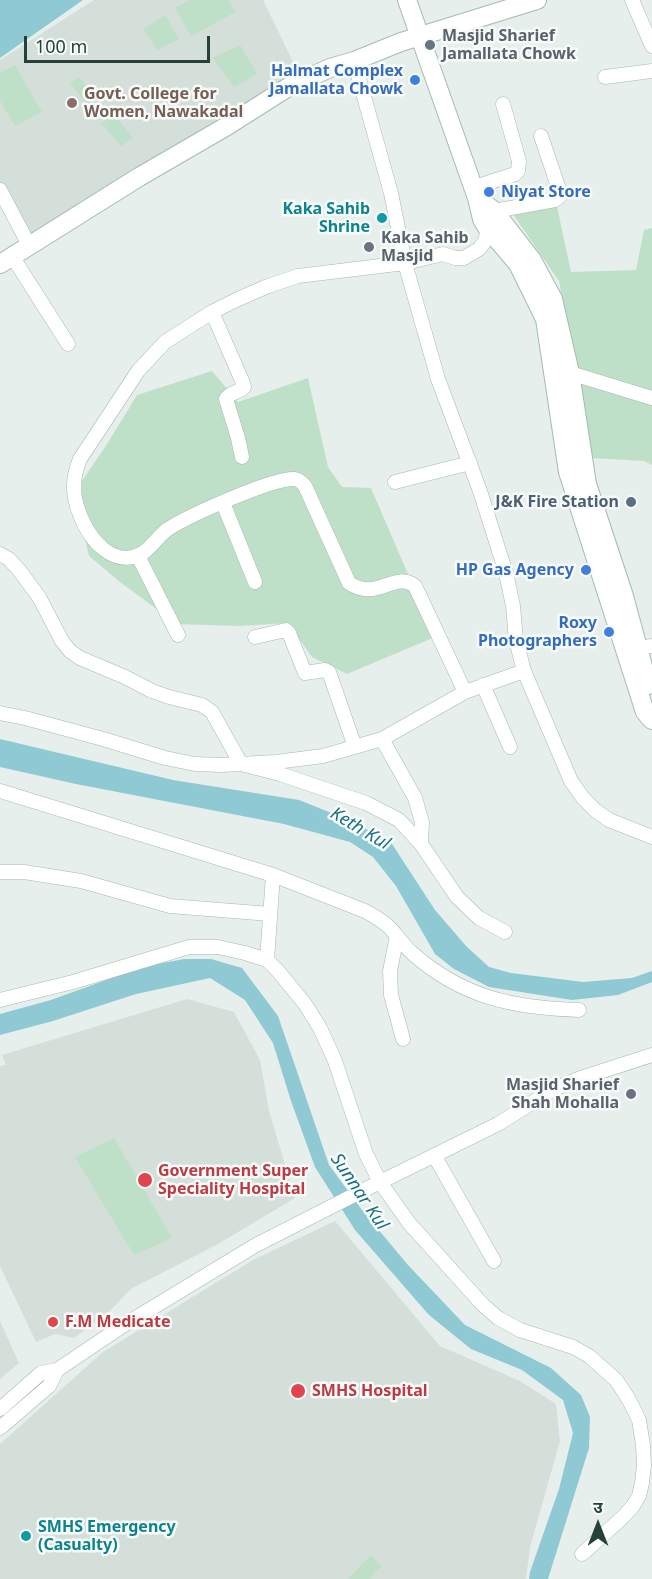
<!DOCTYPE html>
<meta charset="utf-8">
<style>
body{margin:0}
#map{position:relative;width:652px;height:1579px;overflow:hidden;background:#e6efeb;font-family:"Noto Sans","Noto Sans Devanagari",sans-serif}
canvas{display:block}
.north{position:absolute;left:568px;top:1495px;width:60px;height:60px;-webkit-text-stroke:4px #f7fbf9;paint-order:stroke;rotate:0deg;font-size:16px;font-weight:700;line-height:24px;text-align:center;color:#24423a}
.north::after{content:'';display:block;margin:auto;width:21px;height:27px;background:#24423a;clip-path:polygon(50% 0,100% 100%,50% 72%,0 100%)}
.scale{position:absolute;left:24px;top:36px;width:186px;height:27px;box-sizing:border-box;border:3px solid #24423a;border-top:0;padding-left:8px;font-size:18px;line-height:21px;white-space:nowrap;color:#24423a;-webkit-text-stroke:4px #f7fbf9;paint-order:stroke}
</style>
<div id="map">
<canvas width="652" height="1579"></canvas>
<div class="north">उ</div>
<div class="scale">100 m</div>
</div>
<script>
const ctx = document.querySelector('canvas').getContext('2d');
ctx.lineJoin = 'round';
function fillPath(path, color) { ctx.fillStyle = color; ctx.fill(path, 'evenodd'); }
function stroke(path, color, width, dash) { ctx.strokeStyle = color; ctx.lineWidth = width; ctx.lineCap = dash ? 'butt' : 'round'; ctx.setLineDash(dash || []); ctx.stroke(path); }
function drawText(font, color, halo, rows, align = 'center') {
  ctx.font = font + ' "Noto Sans",sans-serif'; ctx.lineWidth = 5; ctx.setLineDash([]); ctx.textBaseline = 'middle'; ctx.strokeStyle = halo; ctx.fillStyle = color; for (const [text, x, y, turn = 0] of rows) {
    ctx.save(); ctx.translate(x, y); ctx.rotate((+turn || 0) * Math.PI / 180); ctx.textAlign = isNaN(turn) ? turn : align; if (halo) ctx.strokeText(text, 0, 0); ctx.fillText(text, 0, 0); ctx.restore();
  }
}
fillPath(new Path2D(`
 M94,0H263L298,72L244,110L30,241L0,188V60Z
 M187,999L234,1012L260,1060L269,1111L295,1198L218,1244L131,1289L104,1317L74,1338L55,1334L36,1342L0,1266V1066L6,1065L2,1055Z
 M335,1221L440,1346L520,1381L556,1404L560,1441L530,1547L526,1579H0V1444L103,1352L253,1260Z
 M0,1321L19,1363L0,1379Z`), '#d4dfda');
fillPath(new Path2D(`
 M190,0H228L236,12L191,36L175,8Z
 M165,15L179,39L157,50L143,29Z
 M240,45L257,74L234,87L213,58Z
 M15,65L42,112L15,126L0,101V73Z
 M79,77L96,97L88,105L70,83Z
 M115,115L133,138L121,146L101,123Z
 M556,202L571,272L636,270L644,230L652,228V465L644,461L591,458L559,281L508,207Z
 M212,371L238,402L308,378L328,467L342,487L371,488L435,637L347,674L312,657L288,623L240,626L177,624L120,582L89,556L82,527V481L109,441L137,395Z
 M114,1138L172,1238L134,1255L75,1157Z
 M371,1555L382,1566L368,1579H348Z`), '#bfe0c8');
fillPath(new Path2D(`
 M0,0H83L0,58Z
 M0,739L173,780L299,800L334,814L368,830L392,844L435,910L467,947L489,967L511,973L583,982L632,978L652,971V982L618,995L572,1000L489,987L454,969L435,954L396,886L373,857L350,842L284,824L76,784L0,767Z
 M184,959H211L242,968L278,1016L329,1165L362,1210L408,1265L465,1325L551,1368L581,1395L590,1417L589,1448L548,1579H529L530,1572L559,1489L573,1433L563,1400L522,1370L471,1349L429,1315L355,1230L315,1167L291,1101L273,1043L245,1000L210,978L136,994L53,1021L0,1035V1014L51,1000L142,967Z`), '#8ec9d4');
const street = new Path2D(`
 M632,0L652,46
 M354,61L391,193L405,263L438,379L480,491L506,573L513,606L516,640L524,671L571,781L583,798L595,810L609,820L652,837
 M605,77L652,71
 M472,188L515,174L518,171L519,161L503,104
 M0,190L29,245
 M494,211L555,200L561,195L541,136
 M12,256L68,344
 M212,312L243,383L244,387C239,393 229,392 226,399L238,438L242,457
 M570,373L652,398
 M395,482L470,463
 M223,503L255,582
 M0,554L9,559L19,570L39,597L62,641L70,651L80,658L125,677L152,691L169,697L202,705L212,712L241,764L280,774L366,803L399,820L421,844L457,897L479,918L505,932
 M138,556L178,635
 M255,637L286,630L289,633L305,673L325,670L329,672L355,747
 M639,648L652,646
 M483,685L510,747
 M465,692L415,586C394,570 377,602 349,583L305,486C302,482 300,480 295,479C274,477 188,516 168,529C155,538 149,554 133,557C111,562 93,542 84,524C73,501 70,483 80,459L138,371L165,342L212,312L238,299L268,286L298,276L405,263L443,254L455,258H464L479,249L485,241L488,229
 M0,713L25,718L103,739L165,758L195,764L221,765L276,762L323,756L382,739L465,692L524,671
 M382,739L415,798L422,822L421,844
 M0,791L273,875L365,911C374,916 384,921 391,929C398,937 404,946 412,953C463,998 514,1008 579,1010
 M0,872H24L81,881L170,906L270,914
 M397,936L390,971L391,995L403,1039
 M267,960L273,875
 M0,1000L73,982L189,947H218L245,953L267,960L278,971L305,1004L320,1028L335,1061L366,1154L380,1182L409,1223L483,1305L498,1318L520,1330L573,1347L589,1356L616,1380L628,1398L639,1420L643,1445L644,1465L642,1483L639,1496L633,1506L623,1517L582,1554
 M434,1155L494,1261
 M0,1409L41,1373L57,1370L124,1325L256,1245L366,1189L498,1124L554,1089L581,1078L652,1055
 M0,1428L49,1386L57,1370`);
const secondary = new Path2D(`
 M407,0L477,198L482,219L488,229L518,264L545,319L568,472L645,712L652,720
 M477,198L494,211L532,260L553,299L570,373L587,484L624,596L648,685
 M0,264L139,177L227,126L290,86L330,68L354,61L401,42L537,0`);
stroke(street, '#a8b8b2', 15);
stroke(secondary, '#a4bbb3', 20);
stroke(street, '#fff', 14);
stroke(secondary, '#fff', 18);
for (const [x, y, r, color] of [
 [430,45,6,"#6b7280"],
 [415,80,6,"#3f7fe0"],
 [72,103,6,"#8d6e63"],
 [489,192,6,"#3f7fe0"],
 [382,218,6,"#0f9aa8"],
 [369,247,6,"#6b7280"],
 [631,502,6,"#5c6f8a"],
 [586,570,6,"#3f7fe0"],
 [609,632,6,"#3f7fe0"],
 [631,1094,6,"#6b7280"],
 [145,1180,8,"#e0444e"],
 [53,1322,6,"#e0444e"],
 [298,1391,8,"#e0444e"],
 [26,1536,6,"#0f9aa8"]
]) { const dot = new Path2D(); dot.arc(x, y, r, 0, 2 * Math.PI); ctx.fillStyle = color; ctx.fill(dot); stroke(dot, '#f7fbf9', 2); }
drawText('bold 16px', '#5b616d', '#f7fbf9', [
 ["Masjid Sharief",442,36],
 ["Jamallata Chowk",442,54],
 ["Kaka Sahib",381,238],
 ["Masjid",381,256],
 ["Masjid Sharief",619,1085,"right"],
 ["Shah Mohalla",619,1103,"right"]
], 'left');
drawText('bold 16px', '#366cbe', '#f7fbf9', [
 ["Halmat Complex",403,71],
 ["Jamallata Chowk",403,89],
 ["Niyat Store",501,192,"left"],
 ["HP Gas Agency",574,570],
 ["Roxy",597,623],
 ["Photographers",597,641]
], 'right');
drawText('bold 16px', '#785e54', '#f7fbf9', [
 ["Govt. College for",84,94],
 ["Women, Nawakadal",84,112]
], 'left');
drawText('bold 16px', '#0d838f', '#f7fbf9', [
 ["Kaka Sahib",370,209],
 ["Shrine",370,227],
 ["SMHS Emergency",38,1527,"left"],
 ["(Casualty)",38,1545,"left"]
], 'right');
drawText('bold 16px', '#4e5e75', '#f7fbf9', [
 ["J&K Fire Station",619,502]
], 'right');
drawText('bold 16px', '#be3a42', '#f7fbf9', [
 ["Government Super",158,1171],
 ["Speciality Hospital",158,1189],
 ["F.M Medicate",65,1322],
 ["SMHS Hospital",312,1391]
], 'left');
drawText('italic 18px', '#1c6f80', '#f7fbf9', [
 ["Keth Kul",360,829,31],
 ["Sunnar Kul",359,1192,56]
]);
</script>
